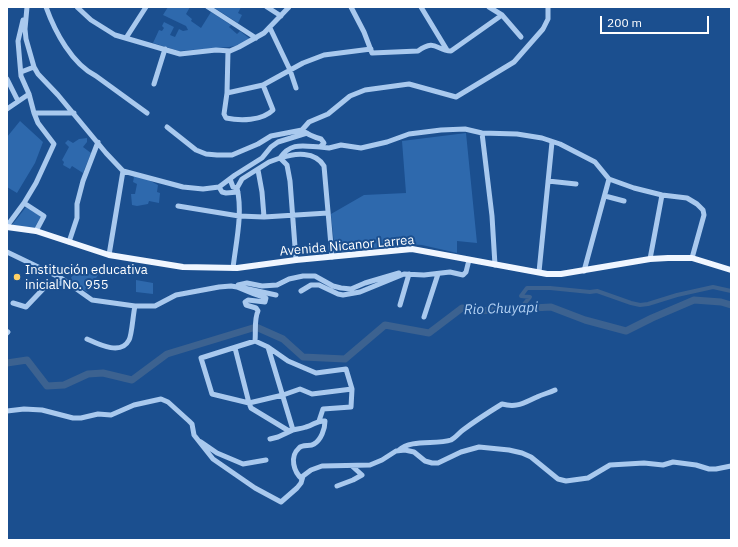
<!DOCTYPE html>
<meta charset="utf-8">
<style>
body{margin:0}
#map{position:relative;width:738px;height:547px;overflow:hidden;background:#1b4f8f;font-family:"IBM Plex Sans",sans-serif}
canvas{display:block}
.frame{position:absolute;inset:0;border:8px solid #fff;pointer-events:none}
.scale{position:absolute;left:600px;top:16px;width:109px;height:18px;box-sizing:border-box;border:2px solid #fff;border-top:0;padding-left:5px;font-size:12px;line-height:14px;white-space:nowrap;color:#fff;-webkit-text-stroke:3px #1b4f8f;paint-order:stroke}
</style>
<div id="map">
<canvas width="738" height="547"></canvas>
<div class="frame"></div>
<div class="scale">200 m</div>
</div>
<script>
const ctx = document.querySelector('canvas').getContext('2d');
ctx.lineJoin = 'round';
function fillPath(path, color) { ctx.fillStyle = color; ctx.fill(path, 'evenodd'); }
function stroke(path, color, width, dash) { ctx.strokeStyle = color; ctx.lineWidth = width; ctx.lineCap = dash ? 'butt' : 'round'; ctx.setLineDash(dash || []); ctx.stroke(path); }
function drawText(font, color, halo, rows, align = 'center') {
  ctx.font = font + ' "IBM Plex Sans",sans-serif'; ctx.lineWidth = 4; ctx.setLineDash([]); ctx.textBaseline = 'middle'; ctx.strokeStyle = halo; ctx.fillStyle = color; for (const [text, x, y, turn = 0] of rows) {
    ctx.save(); ctx.translate(x, y); ctx.rotate((+turn || 0) * Math.PI / 180); ctx.textAlign = isNaN(turn) ? turn : align; if (halo) ctx.strokeText(text, 0, 0); ctx.fillText(text, 0, 0); ctx.restore();
  }
}
fillPath(new Path2D(`
 M168,7H190L186,14L192,19L191,21L201,28L211,12L231,25L229,27L237,34L240,31L250,39L240,45L229,47L179,51L153,43L159,30L162,31L164,28L162,26L164,22L174,27L170,35L175,37L179,29L183,31L188,30L186,26L163,15Z
 M213,7H241L238,13L242,15L238,23Z
 M20,121L43,142L35,163L17,193L7,187V137Z
 M466,133L477,243L457,241V253L422,245L406,244L335,253L331,214L364,195L406,193L402,141Z
 M87,138V142L83,147L91,153L83,173L72,166L70,169L63,165L64,162L62,160L69,147L65,143L68,140L73,143L79,139Z
 M130,174L145,178L158,185L157,192L160,193L159,203L149,201L148,204L137,206L132,205L131,194H135L137,184L133,182L134,177Z
 M26,207L41,216L34,229L12,225Z
 M78,267L92,275L95,269L100,272L87,292L69,281Z
 M136,280L153,283V294L136,292Z`), '#2e69ad');
stroke(new Path2D(`
 M520,309L530,297L521,296L527,288H550L590,292L597,291L631,303L640,305L648,304L677,295L713,287L731,291`), '#3c6290', 4);
stroke(new Path2D(`
 M7,363L27,360L47,386L64,385L88,374L103,373L132,380L167,354L256,327L283,339L303,357L345,359L385,325L429,333L462,308L477,311L551,307L585,320L626,331L652,318L694,300L721,302L731,305`), '#3c6290', 7);
stroke(new Path2D(`
 M27,7L25,29L26,39L34,67L38,74L58,95L106,153L123,171L183,187L203,189L219,187L235,175L262,158L271,147L278,142L307,133
 M46,7C55,32 72,64 96,76L147,113
 M77,7L91,20L115,35L180,54L216,50L230,51L239,47L264,33L289,7
 M208,7L256,38
 M267,7L281,16
 M351,7L364,32L372,53L418,51C436,38 436,51 451,51L502,15
 M421,7L447,50
 M489,7L502,15L521,37
 M23,20L18,41L21,76L29,94L34,113H74
 M270,28L290,70L296,88
 M126,38L146,7
 M21,72L34,67
 M7,79L18,101
 M154,84L165,49
 M263,85L273,110C262,121 240,121 226,118L224,114L227,93L263,85L303,63L324,55L371,49
 M227,93L228,51
 M7,109L29,94
 M34,113L38,123L54,144L36,183L24,203L44,216L36,231
 M167,127L196,150L206,154L217,155H232L258,144L271,136L302,130
 M482,133L492,216L495,265
 M320,147L329,148L341,145L361,148L387,142L409,134L441,130L465,129L482,133L517,134L542,138L560,144L595,162L609,179L634,188L662,195L687,198L697,204L703,210L704,215L692,258
 M280,158C291,142 303,146 320,147L324,143L321,139C314,137 308,135 302,130L309,122L328,114L350,96L365,90L409,84L456,97L514,62L543,29L548,19V7
 M281,158C295,153 315,151 324,166L332,257
 M258,170L262,192L264,217
 M230,179L233,187L237,188C243,213 236,242 233,268
 M548,181L576,184
 M219,187L222,192L226,193L238,192
 M237,188L242,179L269,162L280,158L287,165L290,181L296,260
 M605,196L624,201
 M178,206L239,216L264,217L328,213
 M7,226L24,203
 M69,242L77,218V204L83,181L98,142
 M7,252L61,278L92,300L135,306H155L176,295L219,287L231,286L237,287L254,294L266,298L265,302L248,300L245,302L246,305L256,308L258,311C254,319 256,331 255,341
 M109,255L123,171
 M650,259L662,195
 M584,271L609,179
 M539,272L552,142
 M237,287L238,285L247,283L262,286L277,285L289,279L303,276H315L333,286L341,288L351,289L365,283L399,273
 M244,288L276,295
 M301,291L311,285H319L338,294L343,295L360,292L404,274L424,275L450,272L463,275L466,272L469,260
 M13,303L26,307L45,287L66,282
 M400,305L409,274
 M424,317L438,274
 M7,333L8,332
 M87,339C98,344 121,356 129,340C132,335 133,314 135,306
 M268,347L288,361L316,373L346,369L352,389
 M235,348L249,403L283,395
 M283,395L300,389L312,394L352,389L351,407L323,409L319,421
 M7,411L24,409L42,410L73,418H81L98,414L111,415L134,405L161,399L168,402L189,421L192,424L194,435L213,459L255,488L281,502L297,488L301,483L303,476L311,470L322,466L370,465L382,460L396,451L405,450L414,452L425,461L432,463H438L461,452L479,447L509,450L522,453L531,457L558,479L566,481L588,478L610,465L644,463L663,465L673,462L696,465L709,469H716L731,466
 M270,439L278,437L293,430L268,347L255,341L201,358L212,394L249,403L251,408L289,431C295,429 301,429 306,427C314,425 317,420 325,421C325,429 321,440 314,444C310,447 303,444 299,448C289,457 294,472 302,479
 M201,442L217,453L243,464L266,460
 M399,450C411,439 436,445 451,440C455,438 459,433 463,430C475,421 489,412 502,404C517,408 523,403 537,397C543,394 549,393 555,390
 M337,486L353,480L362,475L352,466`), '#a9c9ee', 5);
stroke(new Path2D(`
 M7,227L36,231L109,255L183,267L237,268L296,260L412,249L547,274H561L650,259L668,258H692L731,270`), '#f0f6ff', 6);
for (const [x, y, r, color] of [
 [17,277,4,"#ffd166"]
]) { const dot = new Path2D(); dot.arc(x, y, r, 0, 2 * Math.PI); ctx.fillStyle = color; ctx.fill(dot); stroke(dot, '#1b4f8f', 1.5); }
drawText('13px', '#fff', '#1b4f8f', [
 ["Avenida Nicanor Larrea",347,246,-5]
]);
drawText('13px', '#fff', '#1b4f8f', [
 ["Institución educativa",25,270],
 ["inicial No. 955",25,285]
], 'left');
drawText('italic 14px', '#b5d3f5', '#1b4f8f', [
 ["Rio Chuyapi",501,309,-2]
]);
</script>
